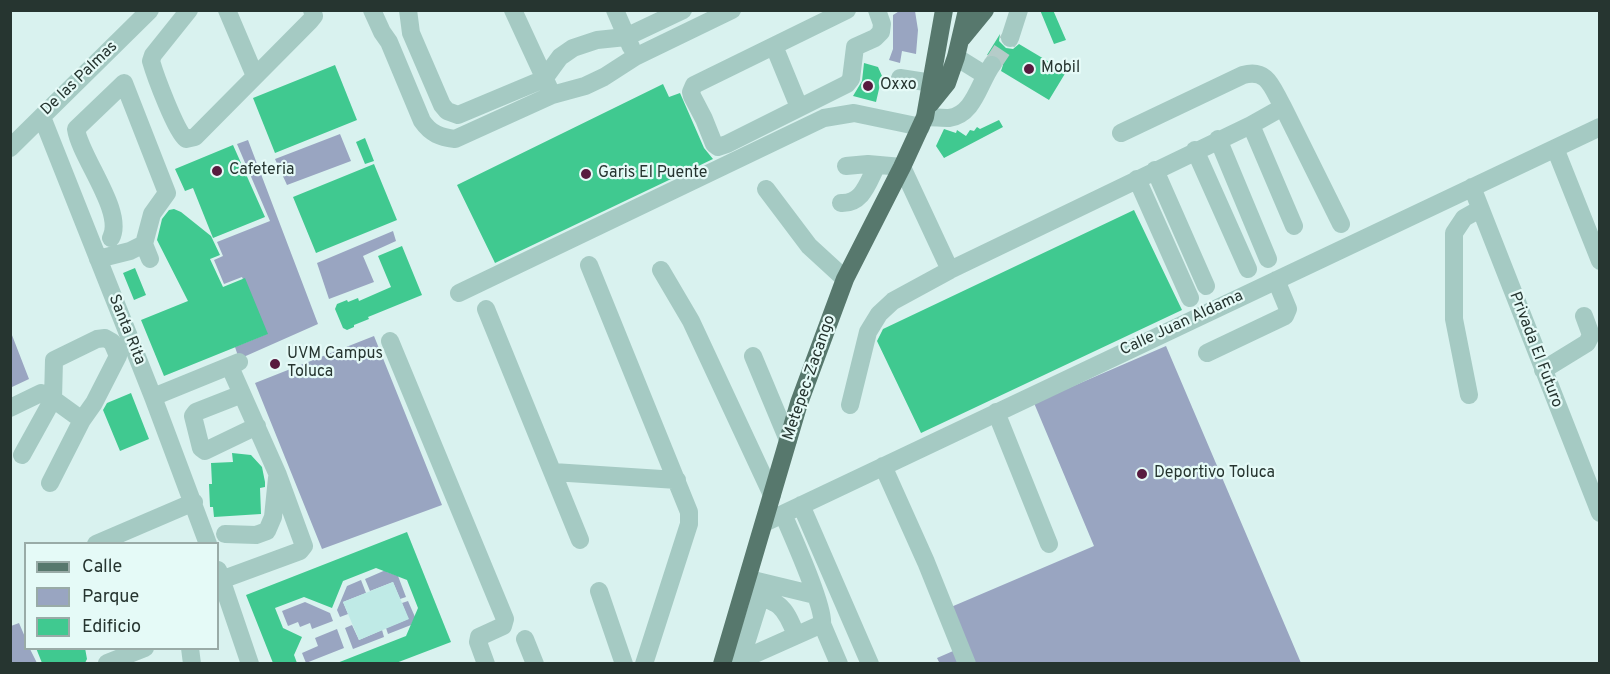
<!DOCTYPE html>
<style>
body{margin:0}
#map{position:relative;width:1610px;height:674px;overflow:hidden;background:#d9f2ef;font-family:Overpass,sans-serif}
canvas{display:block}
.frame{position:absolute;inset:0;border:12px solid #263530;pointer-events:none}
.legend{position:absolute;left:24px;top:542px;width:195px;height:108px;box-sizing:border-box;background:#e5faf7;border:2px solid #99aba7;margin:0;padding:8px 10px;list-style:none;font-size:18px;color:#263530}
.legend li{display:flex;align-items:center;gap:12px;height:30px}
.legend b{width:30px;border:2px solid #99aba7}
</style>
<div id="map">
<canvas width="1610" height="674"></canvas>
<div class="frame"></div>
<ul class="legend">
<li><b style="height:8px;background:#57786d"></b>Calle</li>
<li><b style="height:16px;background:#99a5c1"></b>Parque</li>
<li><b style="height:16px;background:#40c990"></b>Edificio</li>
</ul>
</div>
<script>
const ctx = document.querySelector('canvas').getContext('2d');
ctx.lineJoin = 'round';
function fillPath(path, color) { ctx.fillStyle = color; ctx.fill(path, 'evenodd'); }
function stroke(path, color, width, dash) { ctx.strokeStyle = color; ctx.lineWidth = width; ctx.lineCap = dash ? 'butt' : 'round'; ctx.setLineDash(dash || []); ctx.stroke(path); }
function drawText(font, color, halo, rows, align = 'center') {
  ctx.font = font + ' Overpass,sans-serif'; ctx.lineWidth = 4.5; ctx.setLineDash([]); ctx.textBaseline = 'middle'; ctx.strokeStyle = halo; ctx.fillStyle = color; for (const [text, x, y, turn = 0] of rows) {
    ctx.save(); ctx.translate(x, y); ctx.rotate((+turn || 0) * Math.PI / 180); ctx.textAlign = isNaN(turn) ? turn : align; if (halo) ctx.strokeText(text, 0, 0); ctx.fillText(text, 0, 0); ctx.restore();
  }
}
fillPath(new Path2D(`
 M901,10L915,11L918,30L916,54L902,51L900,63L889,60L893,49V15Z
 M340,134L351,161L287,185L275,159Z
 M248,140L318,324L239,359L235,347L267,334L242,277L224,284L214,260L223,256L217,242L270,221L237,144Z
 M393,231L396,241L363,256L374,282L329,299L317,263Z
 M10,330L29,379L12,387L10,384Z
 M374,336L442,505L322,549L255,383Z
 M1166,346L1301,663L940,664L937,658L967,645L951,607L1094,546L1034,403Z
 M388,569L387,572L398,576L406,597L400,599L393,582L370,591L365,579Z
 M361,580L366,593L343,602L348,614L340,617L337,610L347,586Z
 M408,601L415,617L411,625L388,634L386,628L408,619L402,603Z
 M305,602L330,613L333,621L312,629L310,623L300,627L298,622L288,626L282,611Z
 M19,623L25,637L26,648L30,649L37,663H11V626Z
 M352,625L359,640L382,630L384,637L353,649L345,628Z
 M337,629L344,648L306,663L302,653L318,646L315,638Z`), '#99a5c1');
fillPath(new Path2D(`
 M393,582L409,619L359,640L343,602Z`), '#bfeae6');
fillPath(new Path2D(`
 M1040,10H1053L1066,40L1054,44Z
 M1000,34L999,41L1006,48L1013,49L1019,44L1066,72L1049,100L1001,71L1003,65L998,56L993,54L987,55Z
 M864,63L878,67L882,76L876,102L853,96L862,81Z
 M335,65L357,120L275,153L253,98Z
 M663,84L669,97L680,93L704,148L713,159L495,263L457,185Z
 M999,120L1003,127L944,158L936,146L944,129L956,133L957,130L966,136L970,130L974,131L977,127L980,129Z
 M365,138L374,161L365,164L356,142Z
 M233,145L265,217L213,238L193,188L185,191L175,169Z
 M374,164L397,220L316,253L293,197Z
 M174,209L181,212L211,236L220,255L210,259L223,287L245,278L268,334L164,376L141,320L188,301L157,240L162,219L169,210Z
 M1134,210L1182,310L921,433L877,341L883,329Z
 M402,246L422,295L368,317L369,319L354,325V327L347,330L343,328L335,309L337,304L347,300L348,302L358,298L359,301L391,287L378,256Z
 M135,268L146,295L134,300L123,273Z
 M131,393L149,439L120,451L103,410L107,403Z
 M232,453L251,455L262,467L265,482V487L260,488L261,514L214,517L213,507H210L209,484H212L211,463L233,462Z
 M407,532L451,642L396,663H337L406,636L418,608L407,580L376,568L343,581L332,608L304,597L275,608L283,628L302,637L294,655L297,663H273L246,595Z
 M36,648H85L87,659L85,663H42Z`), '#40c990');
stroke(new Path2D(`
 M992,65L1010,38`), '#b5ccc9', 18, [18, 9]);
stroke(new Path2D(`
 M189,10L153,55L151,61C155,75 176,132 186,139L195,137L310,21L314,16L312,10
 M227,10L255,76
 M372,10L382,32L389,42L422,121C431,134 440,137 455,139L552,95L585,86L604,77L635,57L732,10
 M408,10L411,33L442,105L447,111L458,115L544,79L560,57L573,48L597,40L626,37L683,10
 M513,10L549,88
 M615,10L631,47
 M847,10L694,85L691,92L692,96L704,119L714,144L718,147L727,144L847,84L851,79L855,47L875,38L881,32L882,24L877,10
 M1010,38L1019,10
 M774,46L799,107
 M956,57L985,75
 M900,78L932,83
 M42,117L153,397L208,544
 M925,117C933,117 942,118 949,118C974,115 979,83 992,65
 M1251,125L1294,226
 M1121,133L1243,75C1268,68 1272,88 1283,107
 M1218,139L1268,259
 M10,148L150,10
 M1555,148L1600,261
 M1195,150L1248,269
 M846,166L868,164L902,167L950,270
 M1155,170L1206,286
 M1137,179L1190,298
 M1472,187L1600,513
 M766,189L809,246L845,279
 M841,203C863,204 868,182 877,165
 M111,238C125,212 80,157 76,129L124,83L167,193L152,214L144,244L150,259
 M98,259L130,251L144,244
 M589,265L689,512V524L644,664
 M661,270L691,321L772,495
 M459,293L824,118L854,113L921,127
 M486,309L580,540
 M390,341L505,619L503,626L479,637L478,642L486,664
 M1207,353L1285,316L1288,309L1276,280
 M753,356L788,440
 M1543,370L1587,343L1591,335L1584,316
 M242,394L196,412L193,416L201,448L205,451L257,426
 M1469,395L1454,319V233L1464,218L1480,209
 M153,397L239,362
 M850,405L868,332L879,314L893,301L950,270L1251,125L1283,107L1341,224
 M10,408L41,393L53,399L82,420
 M996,412L1049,544
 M22,455L53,399L54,360L97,339L105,338L112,342L118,356L94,403L82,420L50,483
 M883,466L926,562L967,664
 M553,472L677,480
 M801,505L870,664
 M764,523L1600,127
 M225,534L256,535L267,531L273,517L277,478
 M96,544L194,502
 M218,570L250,664
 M221,580L300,551L304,546L278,475L230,367
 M753,580L815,595
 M599,591L624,664
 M748,593C779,602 784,604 796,635
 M822,624L839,664
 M525,639L535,664
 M190,648L192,664
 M741,659L765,583
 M723,662L748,657L822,624C825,608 791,533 783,514
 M107,663L145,648`), '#a5cac3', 18);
stroke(new Path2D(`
 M962,38L985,10
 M930,104L947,83L956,57L967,10
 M722,664L799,403L845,279L902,167L925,117L944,10`), '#57786d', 18);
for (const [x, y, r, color] of [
 [1029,69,6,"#581b3f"],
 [868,86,6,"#581b3f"],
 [217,171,6,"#581b3f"],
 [586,174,6,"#581b3f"],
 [275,364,6,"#581b3f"],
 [1142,474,6,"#581b3f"]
]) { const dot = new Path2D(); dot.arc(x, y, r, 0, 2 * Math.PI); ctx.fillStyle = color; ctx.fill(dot); stroke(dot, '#e5faf7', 2); }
drawText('16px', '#263530', '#e5faf7', [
 ["Mobil",1041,69],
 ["Oxxo",880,86],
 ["Cafeteria",229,171],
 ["Garis El Puente",598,174],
 ["UVM Campus",287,355],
 ["Toluca",287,373],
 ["Deportivo Toluca",1154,474]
], 'left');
drawText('16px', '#263530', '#e5faf7', [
 ["De las Palmas",80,79,-44],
 ["Calle Juan Aldama",1182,324,-25],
 ["Santa Rita",126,330,68],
 ["Privada El Futuro",1535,350,69],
 ["Metepec-Zacango",810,378,-71]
]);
</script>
